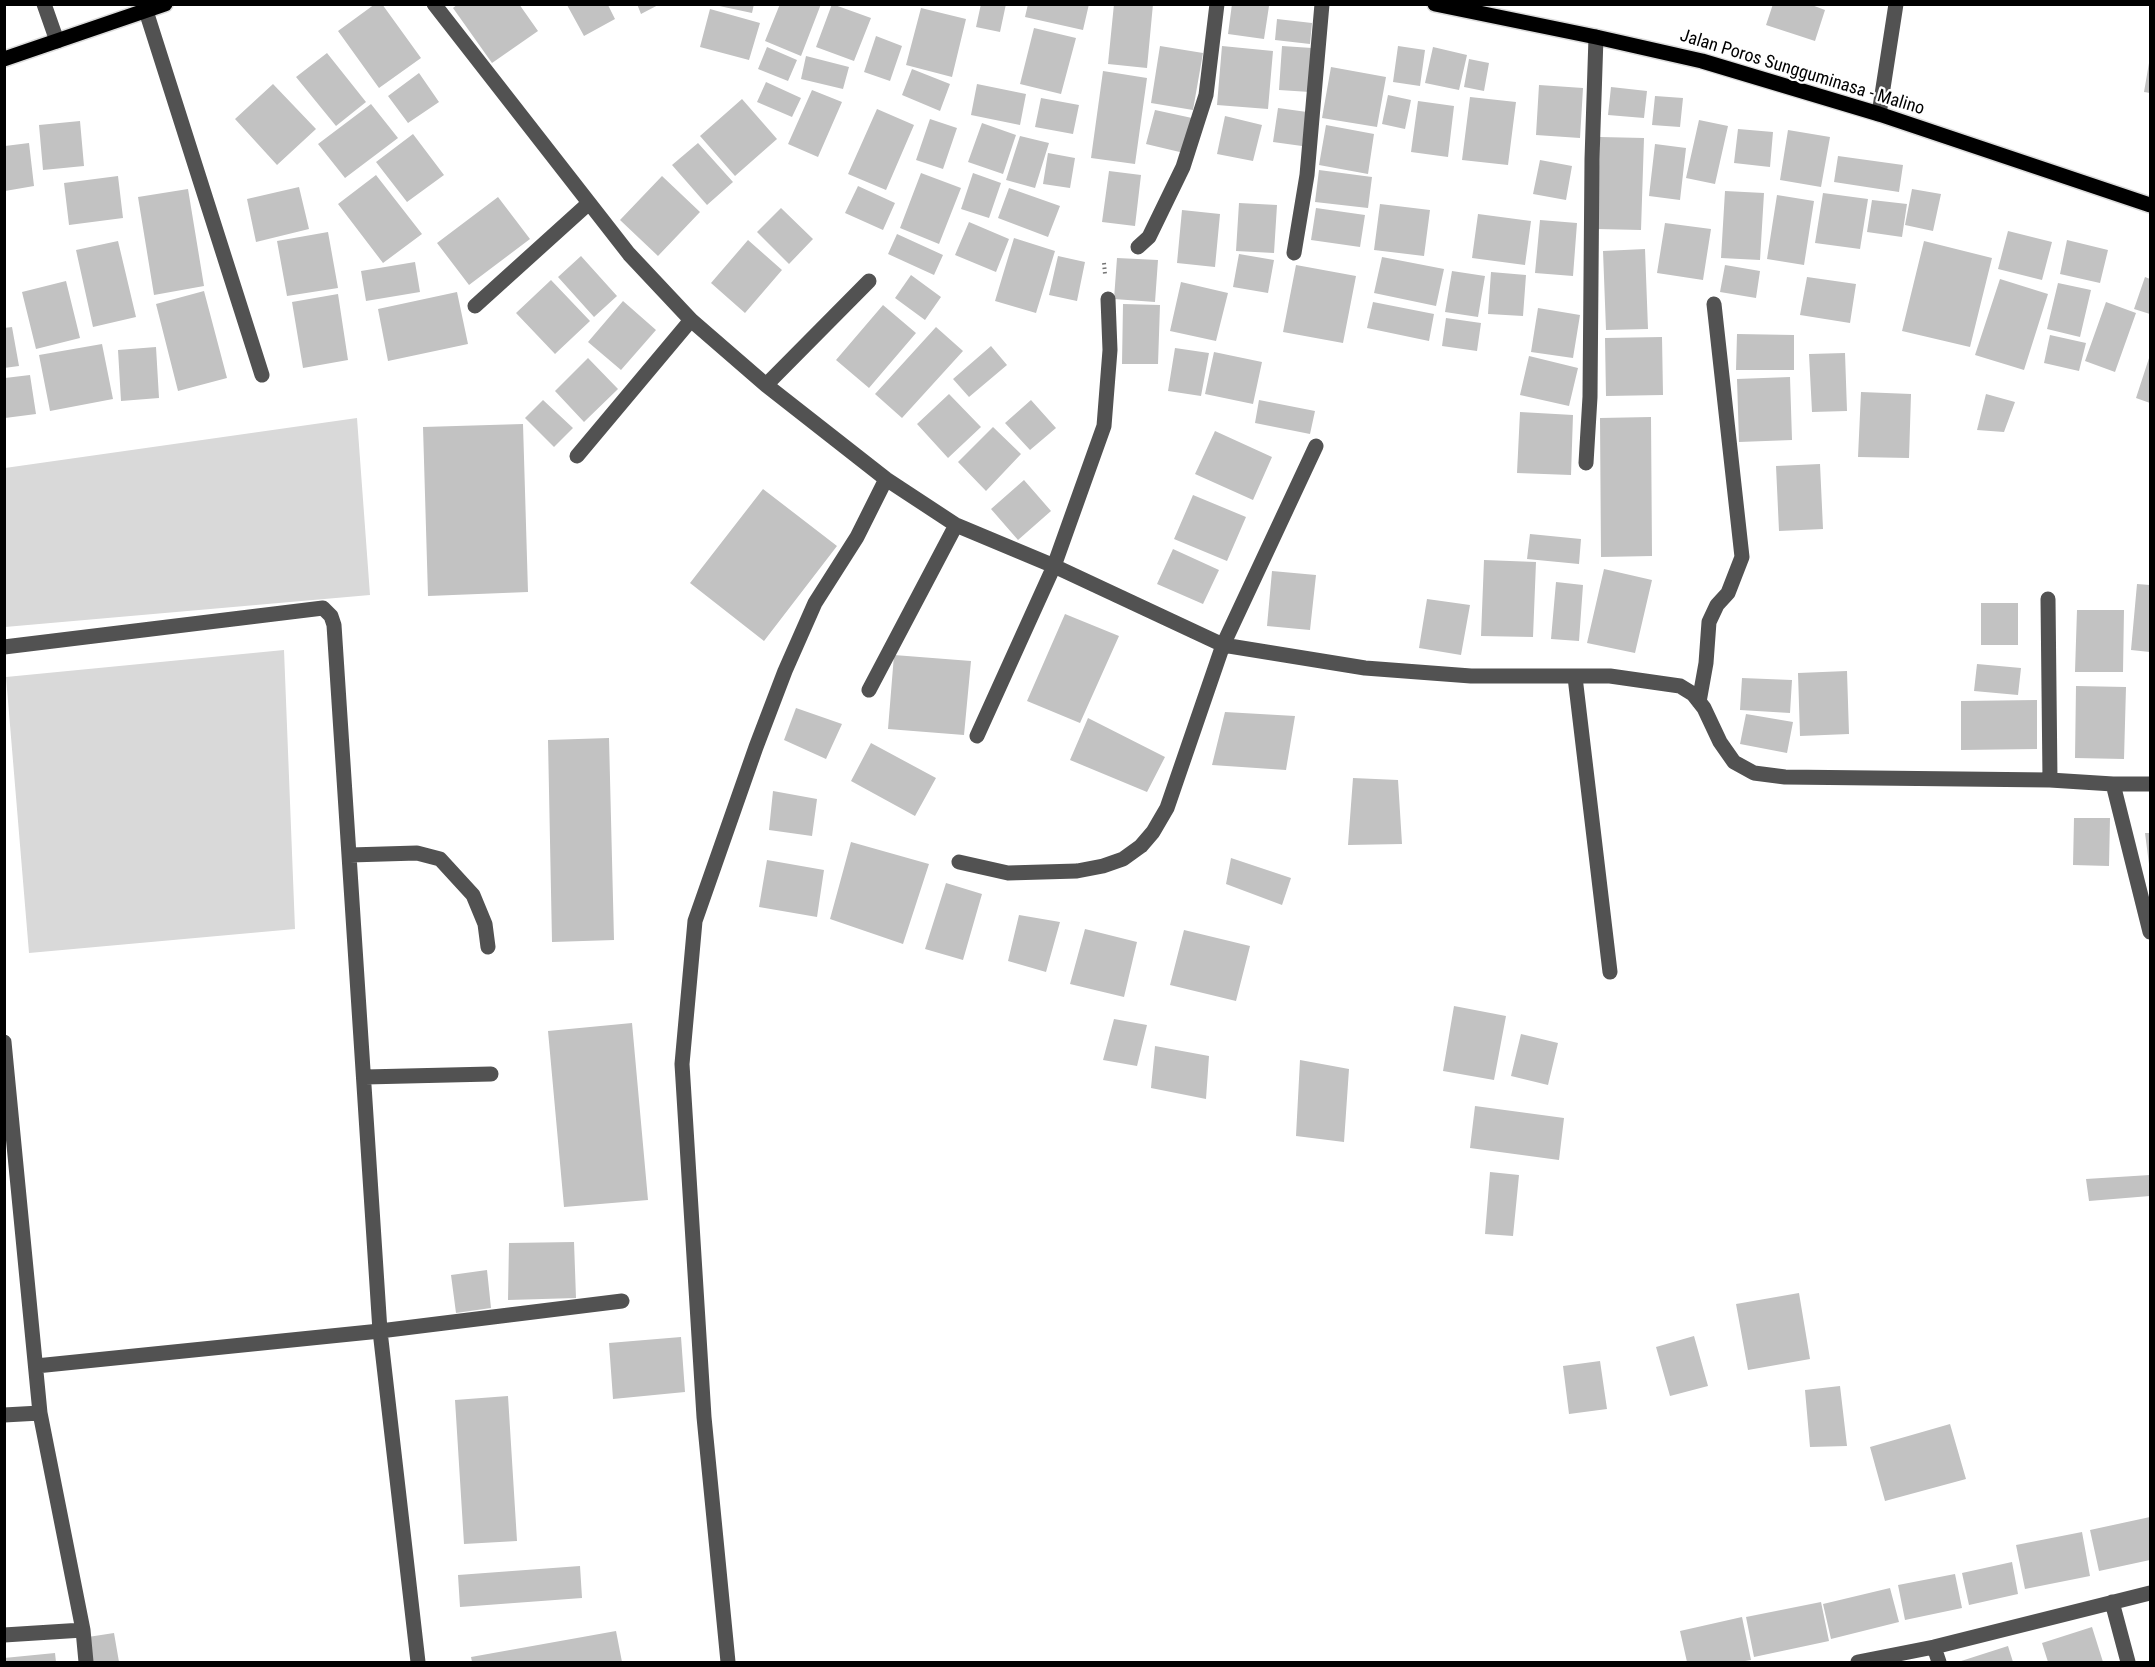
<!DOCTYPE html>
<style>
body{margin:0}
#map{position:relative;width:2155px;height:1667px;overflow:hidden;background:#fff;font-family:"Roboto Condensed",sans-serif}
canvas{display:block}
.frame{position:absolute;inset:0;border:6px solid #000;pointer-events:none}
</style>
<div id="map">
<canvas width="2155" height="1667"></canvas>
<div class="frame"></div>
</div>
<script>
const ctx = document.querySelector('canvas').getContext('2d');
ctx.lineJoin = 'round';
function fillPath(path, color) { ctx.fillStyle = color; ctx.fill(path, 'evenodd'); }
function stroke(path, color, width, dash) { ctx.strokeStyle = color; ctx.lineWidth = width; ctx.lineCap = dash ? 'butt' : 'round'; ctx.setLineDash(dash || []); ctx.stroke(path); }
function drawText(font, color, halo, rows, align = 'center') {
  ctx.font = font + ' "Roboto Condensed",sans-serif'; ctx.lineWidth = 4.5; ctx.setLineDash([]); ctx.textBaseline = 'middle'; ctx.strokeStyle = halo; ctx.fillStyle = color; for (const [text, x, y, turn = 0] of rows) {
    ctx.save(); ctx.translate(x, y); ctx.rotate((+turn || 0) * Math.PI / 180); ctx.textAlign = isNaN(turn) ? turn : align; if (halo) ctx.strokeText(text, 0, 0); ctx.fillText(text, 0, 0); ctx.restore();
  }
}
fillPath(new Path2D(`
 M357,418L370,595L5,627V468Z
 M284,650L295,929L29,953L6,677Z`), '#d9d9d9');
fillPath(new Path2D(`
 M375,4H382L421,58L379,88L338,31Z
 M458,4H519L538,31L492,63L453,8Z
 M637,4H660L641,14Z
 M710,4H754L752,13Z
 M780,4H821L801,56L765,41Z
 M832,4L871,18L854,61L816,47Z
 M981,4H1006L1000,32L976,27Z
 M1028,4H1089L1083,30L1025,17Z
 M1114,4H1153L1147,68L1108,64Z
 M1232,4L1269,6L1264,39L1228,34Z
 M1773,4H1809L1825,10L1815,41L1766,25Z
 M567,5H608L615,19L584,36Z
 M921,8L966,19L952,77L906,65Z
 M710,9L760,23L749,60L700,47Z
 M1277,19L1312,23L1310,44L1275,40Z
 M1034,28L1076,38L1061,94L1020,84Z
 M876,36L902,46L890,81L864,72Z
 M1160,46L1203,53L1193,110L1151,103Z
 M1222,46L1273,51L1268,109L1217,105Z
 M1282,46L1312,48L1310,92L1279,90Z
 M1398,46L1425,50L1420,86L1393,82Z
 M767,47L797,60L788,81L758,69Z
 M1433,47L1467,55L1459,90L1425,83Z
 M327,53L366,102L336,126L296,77Z
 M806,56L849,67L843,89L801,79Z
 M1469,59L1489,63L1484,91L1464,87Z
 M2149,63H2150V93L2144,92Z
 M1331,67L1386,77L1377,127L1322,118Z
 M912,69L950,84L940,111L902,95Z
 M1103,71L1147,78L1135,164L1091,158Z
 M419,73L439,102L408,123L388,96Z
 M766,82L801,98L792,117L757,102Z
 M273,84L316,129L277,165L235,119Z
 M977,84L1026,94L1020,125L971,115Z
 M1539,85L1583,88L1580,138L1536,135Z
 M1611,87L1647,91L1644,118L1608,115Z
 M812,90L842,102L818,157L788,144Z
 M1388,95L1411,100L1405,129L1382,124Z
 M1655,96L1683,98L1680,127L1652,125Z
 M1470,97L1516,102L1508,165L1462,160Z
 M1041,98L1079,105L1073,134L1035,127Z
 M742,99L777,139L735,176L700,136Z
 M1418,101L1454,106L1448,157L1411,152Z
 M371,104L398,138L345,178L318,144Z
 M1278,108L1307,112L1302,146L1273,142Z
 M877,109L914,125L886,190L848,174Z
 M1155,110L1192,118L1184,153L1146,144Z
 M1225,116L1262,125L1253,161L1217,154Z
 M930,119L957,128L943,169L916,160Z
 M1699,120L1728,126L1715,184L1686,178Z
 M80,121L84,166L43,170L39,125Z
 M982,123L1016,135L1003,174L968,162Z
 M1326,125L1374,134L1368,174L1319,165Z
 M1738,129L1773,132L1770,167L1734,163Z
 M1788,130L1830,137L1821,187L1780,180Z
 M413,134L444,175L407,202L376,162Z
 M1020,136L1049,143L1035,188L1006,180Z
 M1600,137L1644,138L1641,230L1597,229Z
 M29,143L34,186L5,191V146Z
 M698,143L733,182L707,205L672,165Z
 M1655,144L1686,148L1680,200L1649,196Z
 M1048,153L1075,158L1070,188L1043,184Z
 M1838,156L1903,165L1899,192L1834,182Z
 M1540,160L1572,166L1566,200L1533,194Z
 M1319,170L1372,177L1368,208L1315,202Z
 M1109,171L1141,175L1135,226L1102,222Z
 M921,173L961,188L939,244L900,228Z
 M973,173L1001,183L989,218L961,209Z
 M376,175L422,234L383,263L338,204Z
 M118,176L123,218L69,225L64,183Z
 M662,176L700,212L658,256L620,220Z
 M858,186L895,203L883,230L845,213Z
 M299,187L309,229L256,242L247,199Z
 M1009,188L1060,206L1048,237L998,218Z
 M188,189L204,286L154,295L138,197Z
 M1912,189L1941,194L1933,231L1905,225Z
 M1725,191L1764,193L1760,260L1721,258Z
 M1823,193L1868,199L1860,249L1815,243Z
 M1777,195L1814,201L1804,265L1767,259Z
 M498,197L530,239L469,285L437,243Z
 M1872,200L1907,204L1902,237L1867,232Z
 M1239,203L1277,205L1274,253L1236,251Z
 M1380,204L1430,210L1424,256L1374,250Z
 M781,208L813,239L789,264L757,232Z
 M1316,208L1365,215L1360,247L1311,240Z
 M1182,210L1220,214L1215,267L1177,263Z
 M1478,214L1531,221L1525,265L1472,258Z
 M1540,220L1577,223L1573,276L1535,273Z
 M969,222L1009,239L996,272L955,255Z
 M1665,223L1711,229L1703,280L1657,273Z
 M2008,231L2052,242L2042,280L1998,269Z
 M328,232L338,288L287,296L277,241Z
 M897,234L943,255L934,275L888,254Z
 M1014,238L1055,251L1036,313L995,301Z
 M748,240L782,270L745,313L711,283Z
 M2067,240L2108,250L2100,283L2060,274Z
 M118,241L136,317L93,327L76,250Z
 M1924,241L1992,258L1970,347L1902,331Z
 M1645,249L1648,329L1606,330L1603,251Z
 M1239,254L1274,260L1268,293L1233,287Z
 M581,256L617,296L594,317L558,277Z
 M1058,256L1085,262L1077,301L1049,295Z
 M1382,257L1444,269L1436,306L1374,293Z
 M1117,258L1158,260L1155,302L1114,299Z
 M415,262L420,292L366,301L361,271Z
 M1296,265L1356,276L1343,343L1283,332Z
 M1725,265L1760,271L1756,298L1720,292Z
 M1452,271L1485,276L1478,317L1445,312Z
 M1491,272L1526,275L1523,316L1488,314Z
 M911,275L941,297L925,320L895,298Z
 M1807,277L1856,284L1850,323L1800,315Z
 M2145,277L2150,279V314L2134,309Z
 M2000,279L2048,294L2024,370L1975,355Z
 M551,280L590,321L555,354L516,313Z
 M66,281L80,338L36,349L22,292Z
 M1181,282L1228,293L1216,341L1170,331Z
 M2058,283L2091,290L2080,337L2047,329Z
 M204,291L227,378L178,391L156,304Z
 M457,292L468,344L388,361L378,309Z
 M338,294L348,360L303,368L292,302Z
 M623,301L656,330L621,370L588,342Z
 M1373,302L1434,314L1429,341L1367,328Z
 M2106,302L2136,313L2115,372L2085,361Z
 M1123,304L1160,305L1158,364H1122Z
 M883,305L916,333L869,388L836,360Z
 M1538,308L1580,315L1573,358L1531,352Z
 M1446,318L1481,323L1477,351L1442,346Z
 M12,327L19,366L4,368V328Z
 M936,327L963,351L902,418L875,394Z
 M1737,334L1794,335V370H1736Z
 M2050,335L2086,343L2079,371L2044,363Z
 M1662,337L1663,395L1606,396L1605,338Z
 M102,344L113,399L50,411L39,355Z
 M991,346L1007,365L969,397L953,379Z
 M156,347L159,398L121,401L118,350Z
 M1175,348L1209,353L1201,396L1168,391Z
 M1214,352L1262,362L1253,404L1205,394Z
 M1845,353L1847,411L1812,412L1809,354Z
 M2150,355V403L2136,398Z
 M1529,356L1578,368L1569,406L1520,395Z
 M588,358L618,389L584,422L555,391Z
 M30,375L36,414L5,418V378Z
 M1790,377L1792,440L1739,442L1737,379Z
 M1861,392L1911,394L1909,458L1858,457Z
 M949,394L981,427L948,458L917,424Z
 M1986,394L2015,402L2004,432L1977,430Z
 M543,400L573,428L554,447L525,418Z
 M1031,400L1056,428L1030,450L1005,423Z
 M1259,400L1315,411L1310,434L1255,423Z
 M1520,412L1573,415L1571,475L1517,473Z
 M1651,417L1652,556L1601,557L1600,418Z
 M523,424L528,592L428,596L423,427Z
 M993,427L1021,454L986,491L958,462Z
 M1215,431L1272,457L1253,500L1195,474Z
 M1820,464L1823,529L1779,531L1776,466Z
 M1024,480L1051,511L1018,540L991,509Z
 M763,489L837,546L764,641L690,583Z
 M1193,495L1246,517L1227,561L1174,539Z
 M1530,534L1581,539L1579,564L1527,559Z
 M1173,549L1219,570L1203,604L1157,584Z
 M1484,560L1536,562L1533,637L1481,636Z
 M1604,569L1652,580L1635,653L1587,643Z
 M1272,571L1316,575L1310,630L1267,626Z
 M1556,582L1583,585L1579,641L1551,639Z
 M2137,584L2150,585V652L2131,650Z
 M1427,599L1470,605L1461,655L1419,648Z
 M1981,603H2018V645H1981Z
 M2077,610H2124L2123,672H2075Z
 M1065,614L1119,636L1080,723L1027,701Z
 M894,655L971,661L964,735L888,729Z
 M1977,664L2021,668L2018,695L1974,691Z
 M1847,671L1849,734L1800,736L1798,673Z
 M1742,678L1792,680L1790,713L1740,710Z
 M2076,686L2126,687L2124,759L2075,758Z
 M2037,700V749L1961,750V701Z
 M796,708L842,724L826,759L784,740Z
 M1225,712L1295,716L1286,770L1212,765Z
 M1746,714L1793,722L1787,753L1740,744Z
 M1088,718L1165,757L1147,792L1070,760Z
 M609,738L614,940L552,942L548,740Z
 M871,743L936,778L915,816L851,781Z
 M1353,778L1398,780L1402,844L1348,845Z
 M773,791L817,799L812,836L769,830Z
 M2074,818H2110L2109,866L2073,865Z
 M2145,833H2150V864H2149Z
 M851,842L929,864L903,944L830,919Z
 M1231,858L1291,878L1282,905L1226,884Z
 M767,860L824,870L817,917L759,907Z
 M946,883L982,894L963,960L925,949Z
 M1019,915L1060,922L1046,972L1008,961Z
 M1085,929L1137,942L1124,997L1070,984Z
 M1184,930L1250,946L1236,1001L1170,985Z
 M1454,1006L1506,1016L1494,1080L1443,1071Z
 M1114,1019L1147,1025L1137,1066L1103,1060Z
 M632,1023L648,1200L564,1207L548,1031Z
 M1521,1034L1558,1043L1548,1085L1511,1076Z
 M1155,1046L1209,1056L1206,1099L1151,1088Z
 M1300,1060L1349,1069L1344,1142L1296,1136Z
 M1475,1106L1564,1118L1559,1160L1470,1148Z
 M1490,1172L1519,1175L1513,1236L1485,1234Z
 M2150,1175V1196L2089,1201L2086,1179Z
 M574,1242L576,1298L508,1300L509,1243Z
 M487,1270L491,1308L456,1313L451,1275Z
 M1799,1293L1810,1359L1748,1370L1736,1304Z
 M1694,1336L1708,1386L1670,1396L1656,1347Z
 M681,1337L685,1392L613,1399L609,1343Z
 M1600,1361L1607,1409L1569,1414L1563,1366Z
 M1840,1386L1847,1446L1810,1447L1805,1390Z
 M508,1396L517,1541L464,1544L455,1400Z
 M1950,1424L1966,1479L1885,1501L1870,1447Z
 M2150,1517V1560L2099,1571L2090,1530Z
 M2082,1532L2090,1576L2025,1589L2016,1545Z
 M2012,1562L2018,1594L1969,1605L1962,1573Z
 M580,1566L582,1598L460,1607L458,1575Z
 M1955,1574L1962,1608L1905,1620L1898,1585Z
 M1890,1588L1899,1622L1831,1639L1823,1604Z
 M1821,1602L1829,1641L1754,1657L1746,1617Z
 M1742,1617L1751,1660L1739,1662H1687L1680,1631Z
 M2092,1627L2103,1662H2048L2042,1643Z
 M616,1631L622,1662H472L471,1657Z
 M114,1633L119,1662H92L88,1637Z
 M2008,1646L2013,1662H1958Z
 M55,1653L56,1662H4V1658Z`), '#c2c2c2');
const major = new Path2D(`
 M1435,4L1596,37L1702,61L1879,114L2150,205
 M4,59L165,4`);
stroke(major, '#dbdbdb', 18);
stroke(new Path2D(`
 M1104,263L1105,274`), '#747474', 4, [1.5, 3]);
stroke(new Path2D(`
 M44,4L57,41
 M434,4L629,254L691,320L766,385L886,479L956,525L1054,566L1223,645L1365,668L1471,676H1610L1680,686L1693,694L1704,708L1720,742L1734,762L1754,773L1785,777L2050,780L2113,784H2150
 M146,11L262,375
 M1879,114L1896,4
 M1138,247L1149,237L1183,167L1206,95L1217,4
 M1294,253L1307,175L1322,4
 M475,306L589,203
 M766,385L869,281
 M577,456L691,320
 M1586,463L1590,397L1592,159L1596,37
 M2048,599L2050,780
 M4,647L323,608L331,616L334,625L380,1331L418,1662
 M1575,677L1610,972
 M869,690L956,525
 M1699,702L1706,663L1709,622L1717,605L1728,593L1742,557L1714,304
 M977,736L1054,566L1104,426L1110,350L1108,299
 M2113,784L2150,932
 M350,855L417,853L440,859L473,895L485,924L488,947
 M959,862L1008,873L1077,871L1103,866L1123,859L1141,846L1153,832L1167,808L1223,645L1316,446
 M4,1042L40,1413L83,1630L4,1635
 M365,1077L491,1074
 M36,1366L380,1331L622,1301
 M4,1415L40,1413
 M2112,1602L2128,1662
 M83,1630L86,1662
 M1934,1647L1939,1662
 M728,1662L704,1417L682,1064L695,921L756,747L785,671L815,603L857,537L886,479
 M1858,1662L1934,1647L2150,1593`), '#525252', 15);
stroke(major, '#000', 15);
drawText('18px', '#000', '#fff', [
 ["Jalan Poros Sungguminasa - Malino",1802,73,17]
]);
</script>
